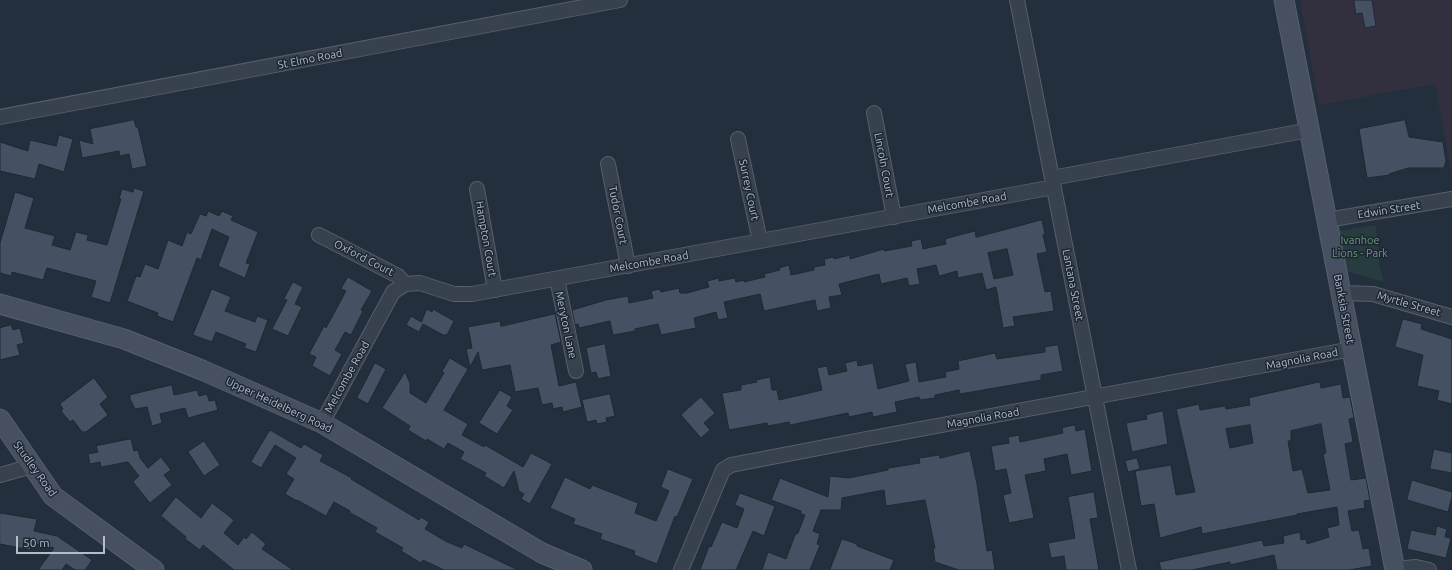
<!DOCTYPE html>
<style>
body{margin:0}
#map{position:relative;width:1452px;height:570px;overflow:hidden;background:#242f3e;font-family:Ubuntu,sans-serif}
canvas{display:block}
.scale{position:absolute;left:16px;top:536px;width:89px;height:18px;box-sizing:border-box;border:2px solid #b4bcc9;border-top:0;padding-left:5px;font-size:12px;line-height:14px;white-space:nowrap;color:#b4bcc9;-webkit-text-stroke:3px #1d2633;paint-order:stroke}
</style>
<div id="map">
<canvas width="1452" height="570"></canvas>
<div class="scale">50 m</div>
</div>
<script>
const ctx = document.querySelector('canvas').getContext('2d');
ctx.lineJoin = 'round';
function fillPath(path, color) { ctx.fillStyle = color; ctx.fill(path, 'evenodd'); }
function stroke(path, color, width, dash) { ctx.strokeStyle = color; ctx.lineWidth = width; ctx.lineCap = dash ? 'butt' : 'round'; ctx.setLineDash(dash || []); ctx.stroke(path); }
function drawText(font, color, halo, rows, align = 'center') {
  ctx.font = font + ' Ubuntu,sans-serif'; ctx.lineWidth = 3; ctx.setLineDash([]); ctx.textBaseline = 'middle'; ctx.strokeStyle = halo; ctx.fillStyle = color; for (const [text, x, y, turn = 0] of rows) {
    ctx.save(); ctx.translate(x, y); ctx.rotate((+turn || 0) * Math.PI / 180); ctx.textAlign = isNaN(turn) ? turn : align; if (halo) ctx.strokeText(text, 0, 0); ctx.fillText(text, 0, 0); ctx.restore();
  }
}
fillPath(new Path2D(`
 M1300,0H1452V176L1435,84L1319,105Z`), '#32303f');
fillPath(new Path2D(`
 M1376,225L1380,267L1384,282L1346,271L1339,231Z`), '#263c3f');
const building = new Path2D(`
 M1354,0H1372L1376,26L1365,28L1362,13L1356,14Z
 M134,120L136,127H138L147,166L132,169L129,154L120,156L119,151L82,158L79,140L93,144L90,129Z
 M1405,120L1409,137L1443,142L1446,161L1444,168H1408L1389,174L1390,175L1367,178L1359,129Z
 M59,135L73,139L64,172L39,164L35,179L0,171V142L28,151L30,140L56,146Z
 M134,188L144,191L110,303L91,297L96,281L47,268L43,280L12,272L11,276L0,273V243L15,192L34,198L25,228L55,236L52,245L70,250L76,232L88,235L87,240L107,245L121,199H119L122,189L133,192Z
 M208,211L219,216L222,211L233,216L231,220L258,232L246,263L250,264L245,278L218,266L229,237L212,229L201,260L197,258L173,322L157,316L158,313L127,301L136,276L140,277L145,264L158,269L168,240L182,246L187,232L191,234L200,214L206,216Z
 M1042,220L1045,234L1043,235L1047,252L1037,254L1045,292L1051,291L1054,311L1013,317L1015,326L1003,328L996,287L986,290L982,273L958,278L957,271L939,276L936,265L917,269L920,284L909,286L907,278L881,284L879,274L839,284L842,295L829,297L831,308L817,311L815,300L764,311L760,294L724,302L728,318L718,320L716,312L694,318L696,328L661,335L658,324L635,329V331L613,335L610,321L579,328L578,324L575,325L572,310L606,300L628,296L629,303L653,298L651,291L660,289L661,292L679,288L680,293H687L709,287L707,281L719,278V281L735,278L736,282L744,280V282L765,277L764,274L780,270L779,268L789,265L791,275L814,270V267L825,265L824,259L834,257V259L850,255V259L884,249V251L912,246L911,241L921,239L923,249L946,244L945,239L959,235L975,231L976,237ZM1007,249L1013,275L994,279L988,253Z
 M348,277L372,291L361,310L363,311L351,335L345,332L335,350L342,354L330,376L312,366L316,357L309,354L324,326L326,328L346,291L341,289Z
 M293,282L303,287L295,304L302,307L288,336L272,329L287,300L284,299Z
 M212,289L231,297L225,311L255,322L257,316L268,320L256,352L244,348L246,344L216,332L212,342L193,335Z
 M427,309L432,312L433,309L454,321L447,335H443L423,324L419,332L406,325L411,316L421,322Z
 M555,314L561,342L551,345L559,386L576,382L582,407L563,412L562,407L553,409L552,403L542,405L538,388L515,392L510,365L482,370L478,352L470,367L466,349L472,348L468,327L500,321L501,326Z
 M1403,319L1422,324L1421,329L1452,339V404L1437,400L1439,391L1417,386L1423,355L1395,347Z
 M11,325L13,330L20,328L24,343L17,345L20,355L0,360V328Z
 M605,344L611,376L598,379L596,372L591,373L586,348Z
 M1058,345L1063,371L1041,375V380L960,394L959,390L935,395V398L920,400L919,397L895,402L897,412L873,417L872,412L849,417L848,413L790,425L789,422L768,426L767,423L729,430L722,393L741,390V385L757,382L756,380L770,377L772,390H777L779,400L822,390L817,368L827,366L829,375L847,371L845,363L857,360L858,366L873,363L878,389L909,381L905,364L916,362L919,382L946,377L945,372L959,369L958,361L995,353L997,359L1045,352V347Z
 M450,358L468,369L444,410L468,424L462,435L484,447L485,445L523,467L531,453L552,464L530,504L521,499L524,494L519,491L514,471L504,488L484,476L486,473L460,459L464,452L448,443L444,449L427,439L426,441L408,430L410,426L382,408L405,372L410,383V393L426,403L444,373L442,372Z
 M375,363L386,369L368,404L357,398Z
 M94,378L108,397L100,404L108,415L86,432H82L73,420L70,422L61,411L63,409L60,404Z
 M1320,382L1321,388L1341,384L1343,398L1350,397L1354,418L1349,419L1353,442L1345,444L1351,480L1366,478L1370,500L1364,501L1365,508L1348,511L1352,531L1359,530L1363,549L1369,548L1372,566L1349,570H1277L1274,555L1230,565V562L1192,570H1161L1159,562L1262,540L1264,546L1284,543L1283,536L1300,532L1301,540L1306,539L1307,544L1329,537L1327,528L1339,525L1337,507L1297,514V515L1202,534L1201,527L1160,538L1154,504L1141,506L1135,471L1171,465L1176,495L1195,492L1176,409L1199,404L1200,410L1225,406L1226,409L1250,405L1249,398ZM1321,424L1326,453L1323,454L1330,490L1308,493L1302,469L1293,471L1288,441H1291V431ZM1250,425L1253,443L1230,448L1226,429Z
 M172,385L174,395L197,390L199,396L207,394L209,401L215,400L218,410L188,418L185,408L160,414L162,423L152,426L147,407L135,409L130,399V395Z
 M500,390L512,397L507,406L513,410L497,434L479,423Z
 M610,394L615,416L606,418L607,422L597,424L596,420L587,422L582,400Z
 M701,397L715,413L704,423L710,430L701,438L681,415Z
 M1163,411L1168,444L1132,452L1126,423L1147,419L1146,415Z
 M1075,425L1076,431L1085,429L1092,471L1071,475L1067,454L1044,459L1046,471L1025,475L1034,518L1009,523L1003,495L1011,493L1006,469L995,471L991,446L1009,443L1008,437L1019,435L1020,442L1063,433L1062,428Z
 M270,430L301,448L304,444L323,455L320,461L352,478L351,479L419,520L421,517L429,522L425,529L447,542L462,548L464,544L518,570H444L423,560L421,563L401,551L403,548L375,532L377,528L349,512L350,511L334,502L326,516L297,500V501L285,494L294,479L286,474L296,458L275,445L261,468L251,462Z
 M131,439L134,451L138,450L140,458L148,468L161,457L171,470L164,475L172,485L150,503L133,482L139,476L128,462L101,467L100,462L90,464L88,454L98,452L96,446Z
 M204,441L220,465L204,476L188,452Z
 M1434,449L1452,453V473L1430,469Z
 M970,451L977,484L987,551L992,550L995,570H959L935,562L933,548H935L925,500L886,506L884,490L842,498L841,510H821L813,531L820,534L817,544L820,545L810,570H762L768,552L786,559L795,535L798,533L805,515L801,514V511L771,500L780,478L828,497L830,476L849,478L888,470V468L920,463L919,458L939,455L940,458Z
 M1137,458L1140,469L1128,472L1125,461Z
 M668,469L693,479L677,517L675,516L657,564L634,555L635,551L600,539L602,534L573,524L575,519L550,508L565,477L590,489L592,485L638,503L635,513L656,521L669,491L661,487Z
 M1412,480L1452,492V497L1448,512L1407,500Z
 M1094,492L1098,518L1090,519L1099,570H1066L1064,556L1051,558L1048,543L1075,538L1068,497Z
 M740,493L775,506L764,536L753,531L736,570H700L709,546L711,547L722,522L737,528L744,509L735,505Z
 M176,497L201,518L212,503L234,520L224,533L238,545L244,537L246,539L252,532L266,544L262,549L293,570H234L203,545L200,550L185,539L186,537L161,516Z
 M0,513L37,519L34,531L57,536L92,560L85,570H75L66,564L62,570H38L54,548L32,543L30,550L0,544Z
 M1437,526L1447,529L1445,537L1451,538L1446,558L1407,549L1411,530L1435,535Z
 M842,539L857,544V546L894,560L890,570H830Z`);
fillPath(building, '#455162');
stroke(building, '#1f2835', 1);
const street = new Path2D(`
 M1017,0L1129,570
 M874,113L894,217
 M0,117L620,0
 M738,139L760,241
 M608,164L628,266
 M1052,178L1309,130
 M477,189L495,290
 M1327,220L1452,199
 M319,235L398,276L405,284
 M557,279L576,371
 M1341,293L1373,294L1452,317
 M322,423L393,292L405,284L420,283L454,294H472L1054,187
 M0,475L32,466
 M1395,569L1416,567L1429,570
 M681,570L723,470L731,465L861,440L1352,349`);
const secondary = new Path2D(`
 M1284,0L1395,570
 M0,304L124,339L202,370L322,423L542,553L582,570
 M0,419L53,496L154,570`);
stroke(street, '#565f6c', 16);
stroke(secondary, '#565f6c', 21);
stroke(street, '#38414e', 14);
stroke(secondary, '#465061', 19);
drawText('11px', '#b4bcc9', '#1d2633', [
 ["St Elmo Road",310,59,-11],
 ["Lincoln Court",884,165,79],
 ["Surrey Court",749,190,78],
 ["Melcombe Road",967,203,-10],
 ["Edwin Street",1389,210,-9],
 ["Tudor Court",618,215,79],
 ["Hampton Court",486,239,80],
 ["Oxford Court",364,258,27],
 ["Melcombe Road",649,262,-10],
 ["Lantana Street",1073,285,79],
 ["Myrtle Street",1409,304,16],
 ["Banksia Street",1344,309,79],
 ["Meryton Lane",566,325,78],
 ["Magnolia Road",1302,359,-11],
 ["Melcombe Road",347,377,-61],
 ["Upper Heidelberg Road",279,405,25],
 ["Magnolia Road",983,418,-10],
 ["Studley Road",35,469,54]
]);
drawText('11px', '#6b9a76', '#1d2633', [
 ["Ivanhoe",1360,240],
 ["Lions - Park",1360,253]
]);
</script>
